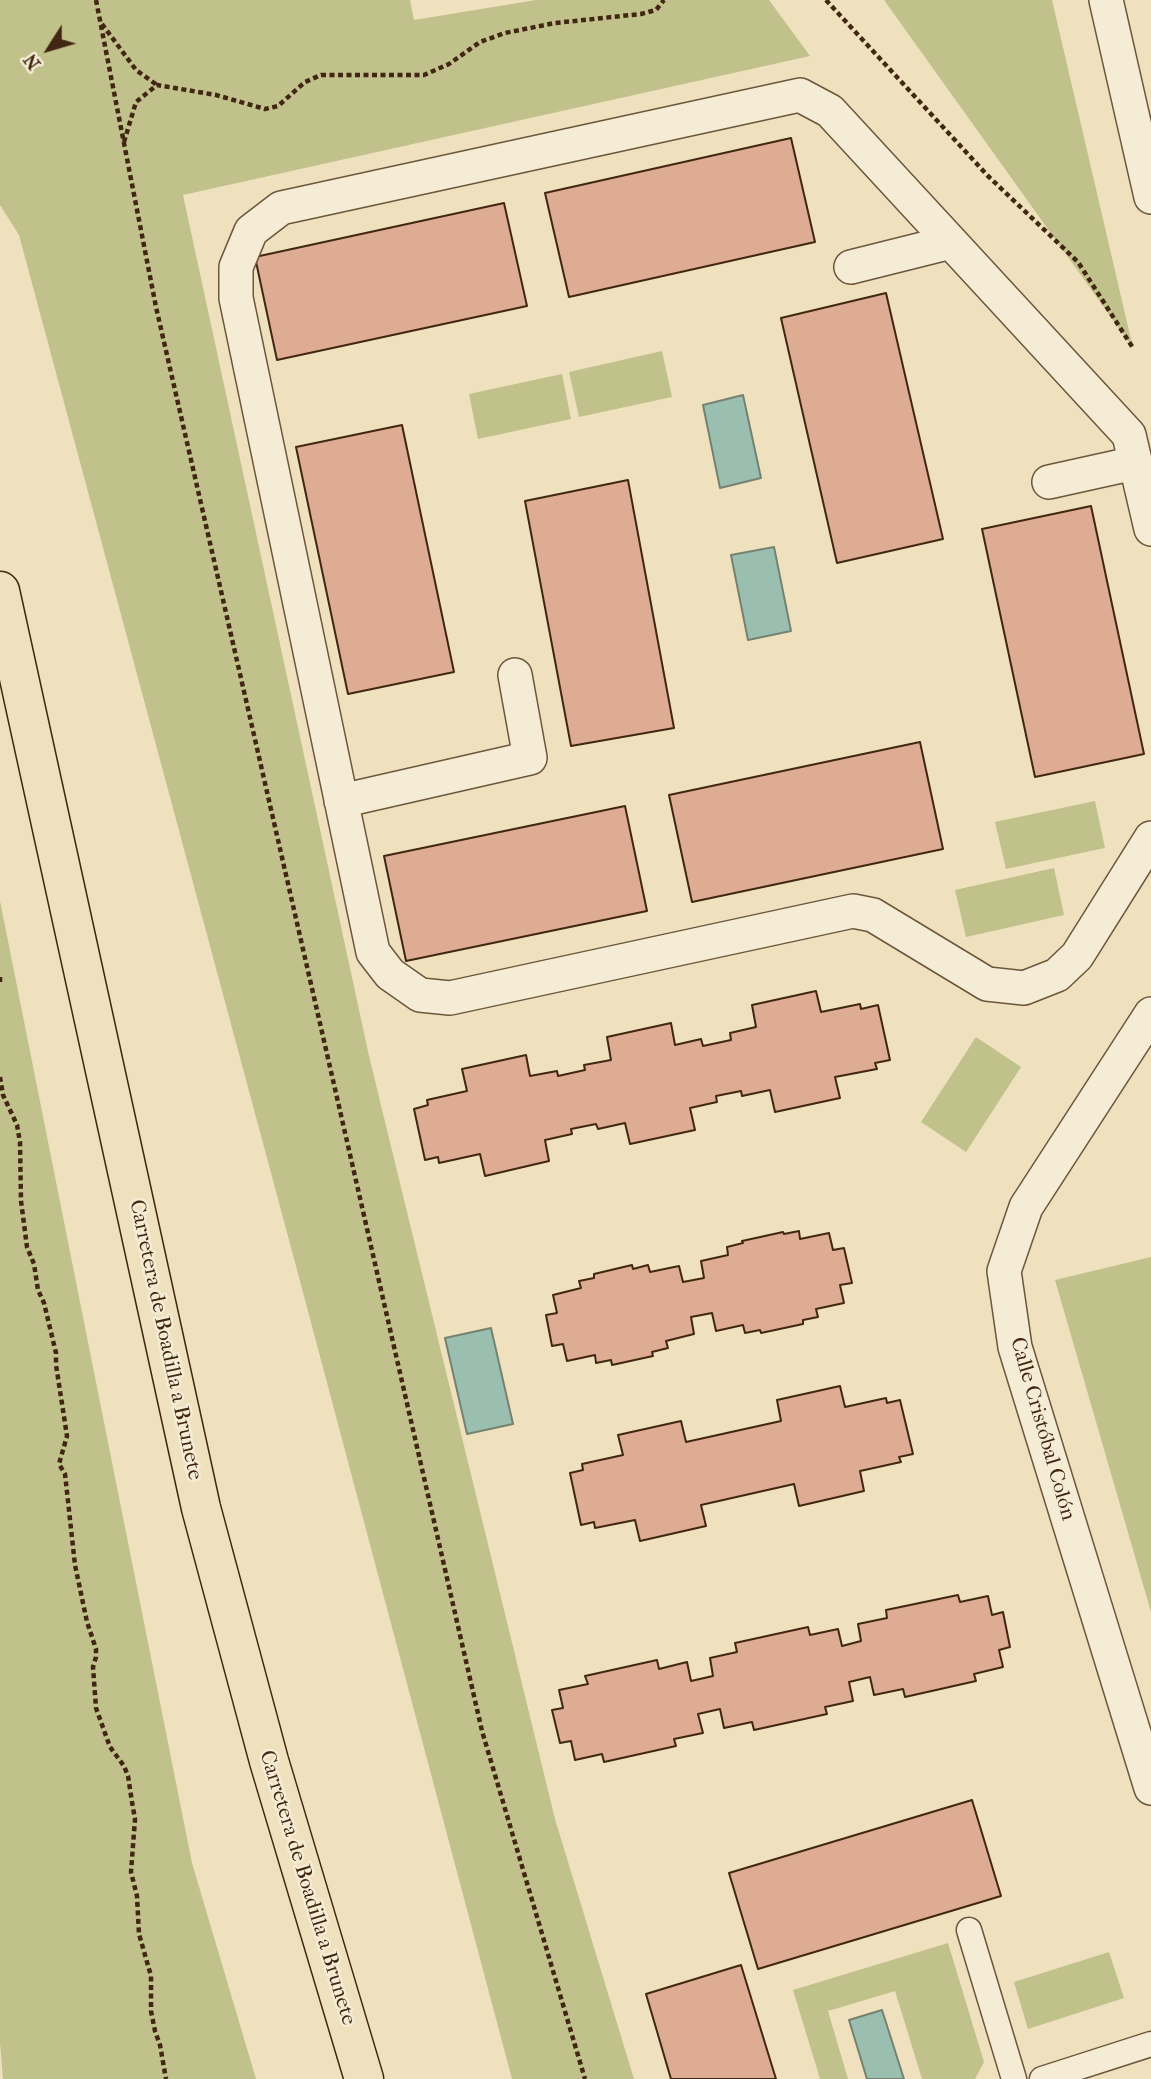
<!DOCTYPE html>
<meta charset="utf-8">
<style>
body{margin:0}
#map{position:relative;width:1151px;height:2079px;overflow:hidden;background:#efe1be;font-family:"IM FELL French Canon",serif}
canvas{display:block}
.north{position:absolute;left:14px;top:14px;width:70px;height:70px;-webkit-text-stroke:5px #f5ecd5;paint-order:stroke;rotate:233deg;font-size:19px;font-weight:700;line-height:28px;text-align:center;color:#412711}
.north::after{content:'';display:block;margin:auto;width:24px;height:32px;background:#412711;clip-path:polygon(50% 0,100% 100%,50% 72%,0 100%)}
</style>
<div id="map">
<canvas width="1151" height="2079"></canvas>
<div class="north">N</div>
</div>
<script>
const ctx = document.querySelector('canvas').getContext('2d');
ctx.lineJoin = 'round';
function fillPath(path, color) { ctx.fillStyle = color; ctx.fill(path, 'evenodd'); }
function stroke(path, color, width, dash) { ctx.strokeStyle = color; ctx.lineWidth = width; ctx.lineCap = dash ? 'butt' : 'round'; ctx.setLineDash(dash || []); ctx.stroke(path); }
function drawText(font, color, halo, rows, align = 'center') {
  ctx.font = font + ' "IM FELL French Canon",serif'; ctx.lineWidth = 5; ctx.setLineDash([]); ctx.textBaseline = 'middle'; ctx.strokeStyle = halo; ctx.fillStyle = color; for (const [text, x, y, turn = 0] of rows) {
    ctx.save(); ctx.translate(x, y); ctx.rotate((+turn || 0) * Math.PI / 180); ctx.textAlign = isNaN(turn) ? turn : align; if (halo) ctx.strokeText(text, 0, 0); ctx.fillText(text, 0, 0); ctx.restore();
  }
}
fillPath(new Path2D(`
 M0,0H410L414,20L536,0H769L810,56L183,195L369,1056L555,1819L634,2079H512L296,1266L19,235L0,205Z
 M884,0H1052L1133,348Z
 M662,351L672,397L579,417L569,372Z
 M562,374L571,419L478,439L469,394Z
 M1095,801L1105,848L1006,869L995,822Z
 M1054,868L1064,915L966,937L955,890Z
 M0,901L192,1863L256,2079H3L0,2043Z
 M976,1037L1021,1067L966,1152L921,1122Z
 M1151,1257V1612L1055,1280Z
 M948,1943L984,2062L975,2079H922L895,1991L828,2011L848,2079H820L793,1990Z
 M1109,1952L1124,1998L1028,2029L1014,1982Z`), '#c1c18c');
const water = new Path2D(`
 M743,395L761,478L720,488L703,405Z
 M774,547L791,631L748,640L731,555Z
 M491,1328L513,1424L467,1434L445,1338Z
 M882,2010L904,2079H867L849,2020Z`);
fillPath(water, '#9abeb0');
stroke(water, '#768270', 2);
const building = new Path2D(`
 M791,138L815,242L569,297L545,193Z
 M504,203L527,306L277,360L255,257Z
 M886,293L943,539L837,563L781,318Z
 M402,425L454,672L348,694L296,447Z
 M628,480L674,728L571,746L525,501Z
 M1091,506L1144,754L1035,777L982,529Z
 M920,742L943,849L692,902L669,795Z
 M625,806L647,911L406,961L384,856Z
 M816,991L821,1012L860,1004L861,1009L878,1005L890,1060L875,1063L877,1069L835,1077L840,1098L775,1112L770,1090L742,1096L741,1091L716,1096L717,1102L690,1108L695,1130L630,1144L625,1123L598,1129L596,1124L571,1129L572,1134L545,1140L549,1161L485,1176L480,1154L439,1163L438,1157L425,1160L414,1109L428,1105L427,1100L467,1091L462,1069L526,1055L530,1076L557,1071L558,1076L585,1070L584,1065L611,1060L607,1037L671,1023L675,1045L701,1039L703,1046L731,1040L730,1033L756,1027L752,1005Z
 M799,1231L800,1239L829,1233L833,1250L844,1248L852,1283L840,1285L844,1303L816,1309L818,1317L803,1320V1324L761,1333L760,1330L745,1333L743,1325L716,1331L712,1313L691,1317L694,1334L666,1341L668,1348L652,1352L653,1356L612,1365L611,1360L596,1363L595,1355L567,1361L563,1344L552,1346L546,1315L557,1313L553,1295L581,1288L579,1281L594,1278V1274L632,1265L633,1269L648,1265L650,1272L679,1266L683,1282L704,1278L701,1261L728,1255L727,1247L743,1243L742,1241L783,1232L784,1234Z
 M840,1386L845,1407L886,1398L887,1403L900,1400L913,1454L899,1457L901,1462L860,1471L864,1491L799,1506L794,1484L701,1505L706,1526L640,1541L635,1520L595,1528L594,1522L581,1525L570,1473L583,1470L582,1464L623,1455L618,1435L681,1421L686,1442L781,1421L777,1400Z
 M958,1595L960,1602L988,1596L992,1615L1003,1612L1010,1647L999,1650L1003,1667L974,1674L976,1681L905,1697L903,1689L874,1695L870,1677L849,1682L853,1701L825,1707L827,1714L754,1730L752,1722L724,1728L720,1709L698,1714L703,1733L674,1739L676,1746L604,1762L602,1754L575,1760L571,1741L560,1743L552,1710L563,1708L559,1690L588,1684L585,1676L657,1660L659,1669L687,1662L691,1681L713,1676L710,1658L737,1652L735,1643L808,1627L810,1635L838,1629L842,1646L861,1641L858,1624L887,1618L886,1610Z
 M972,1800L1001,1896L758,1969L729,1873Z
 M741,1965L776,2079H671L646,1994Z`);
fillPath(building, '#deab93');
stroke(building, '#412711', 2);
const pedestrian = new Path2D(`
 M969,1930L1014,2079
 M1042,2079L1151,2044`);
const minor = new Path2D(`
 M1106,0L1151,197
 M851,267L951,242
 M1049,482L1135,463
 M1151,529L1129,435L830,111L800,95L281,208L251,231L236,267V298L373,952L390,974L420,995L450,998L853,911L873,915L987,984L1024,988L1057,975L1077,956L1151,838
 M341,801L530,758L515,675
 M1151,1014L1026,1207L1004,1271L1015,1347L1151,1788`);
const primary = new Path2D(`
 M0,591L201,1508L269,1761L364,2079`);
stroke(pedestrian, '#6c563c', 27);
stroke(minor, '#6c563c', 36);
stroke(primary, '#412711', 41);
stroke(new Path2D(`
 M96,0L156,307L482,1731L585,2079
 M826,0L988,176L1078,262L1133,348
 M102,24L136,70L157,85
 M124,142L136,102L157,85L216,95L265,109L278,106L305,82L321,75H424L449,64L480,42L505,33L555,23L641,14L656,10L664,0
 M0,977V982
 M0,1077L3,1095L17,1125L20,1142L21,1201L27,1247L34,1264L38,1290L44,1303L56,1353V1365L67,1436L59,1464L65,1474L75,1565L87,1622L96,1649V1657L93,1667L96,1708L110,1747L124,1766L128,1776L132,1802L135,1819L131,1872L137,1896L139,1934L151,1976V2011L155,2031L160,2045L166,2079`), '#412711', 4.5, [5, 3.5]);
stroke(pedestrian, '#f5ecd5', 24);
stroke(minor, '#f5ecd5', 33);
stroke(primary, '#efe1be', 38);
drawText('21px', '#412711', '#f5ecd5', [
 ["Carretera de Boadilla a Brunete",165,1340,78],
 ["Calle Cristóbal Colón",1042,1429,74],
 ["Carretera de Boadilla a Brunete",307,1888,73]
]);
</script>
